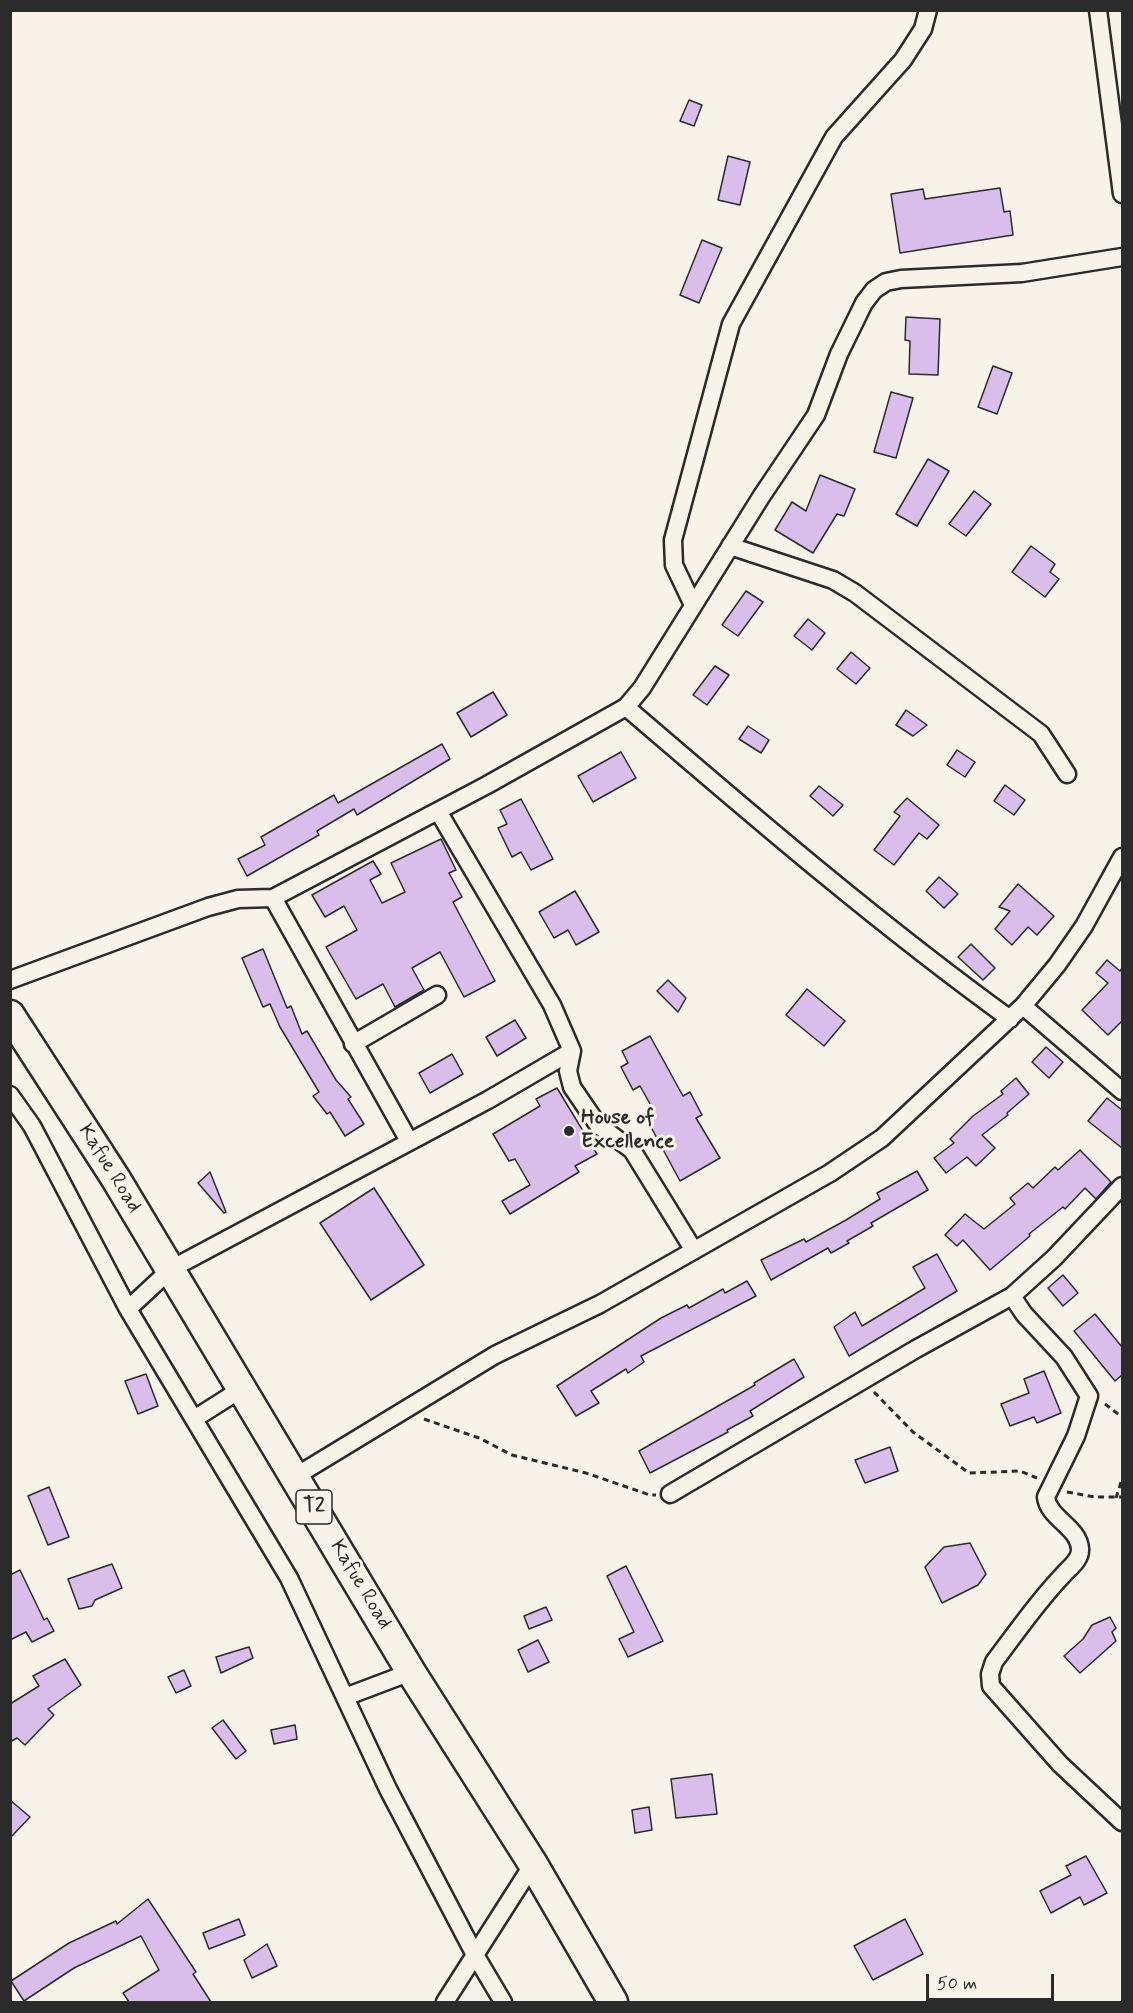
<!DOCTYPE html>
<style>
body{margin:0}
#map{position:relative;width:1133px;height:2013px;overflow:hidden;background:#f7f3e8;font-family:Mynerve,sans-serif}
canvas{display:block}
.frame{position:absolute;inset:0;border:12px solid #2b2b2b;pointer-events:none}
.scale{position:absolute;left:926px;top:1974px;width:128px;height:27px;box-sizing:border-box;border:3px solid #2b2b2b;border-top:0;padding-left:8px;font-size:18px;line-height:21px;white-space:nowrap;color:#2b2b2b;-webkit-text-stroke:4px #f7f3e8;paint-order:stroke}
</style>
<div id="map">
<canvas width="1133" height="2013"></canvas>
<div class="frame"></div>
<div class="scale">50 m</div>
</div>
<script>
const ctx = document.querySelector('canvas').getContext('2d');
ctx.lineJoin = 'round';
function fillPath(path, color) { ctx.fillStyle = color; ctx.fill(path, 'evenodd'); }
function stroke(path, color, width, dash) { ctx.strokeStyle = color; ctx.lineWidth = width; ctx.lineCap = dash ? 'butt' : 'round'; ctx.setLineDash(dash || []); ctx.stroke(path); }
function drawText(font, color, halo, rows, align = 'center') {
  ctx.font = font + ' Mynerve,sans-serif'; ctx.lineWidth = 6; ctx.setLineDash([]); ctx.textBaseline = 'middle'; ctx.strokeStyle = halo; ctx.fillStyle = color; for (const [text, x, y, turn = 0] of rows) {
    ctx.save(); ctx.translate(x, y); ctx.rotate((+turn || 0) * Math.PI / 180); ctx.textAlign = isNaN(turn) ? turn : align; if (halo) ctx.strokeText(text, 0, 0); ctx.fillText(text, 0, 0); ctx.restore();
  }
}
const building = new Path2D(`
 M689,100L702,105L694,126L680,121Z
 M728,156L750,162L740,205L718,200Z
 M1000,188L1004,212L1010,211L1013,235L900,253L891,194L923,189L925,199Z
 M702,240L722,248L699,303L680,295Z
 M906,317L940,319L938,375L909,374L910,341L905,340Z
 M993,366L1012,373L997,414L978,407Z
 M891,392L913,398L896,458L874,452Z
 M928,459L949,471L917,526L896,514Z
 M820,475L855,489L844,516L837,514L813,553L775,530L792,502L806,511Z
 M974,491L991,504L966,536L949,524Z
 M1031,546L1055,564L1050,572L1059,579L1045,597L1012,572Z
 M746,591L763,602L738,636L722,625Z
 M808,619L825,633L812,650L794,636Z
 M851,652L870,668L856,684L837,669Z
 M715,666L729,675L707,705L693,695Z
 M493,692L507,715L471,737L457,713Z
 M906,710L927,725L913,736L896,725Z
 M748,726L769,740L761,753L739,739Z
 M442,744L450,759L357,815L354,809L317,831L319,835L247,876L238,859L265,845L261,837L334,795L338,803Z
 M957,750L975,762L965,777L947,765Z
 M621,752L636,778L593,802L578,776Z
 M1005,785L1025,800L1014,815L994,801Z
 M819,786L843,805L833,816L810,796Z
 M907,798L939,825L927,839L919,833L894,865L874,850L900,816L894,812Z
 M521,799L553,859L531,870L521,852L512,857L498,828L507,824L500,810Z
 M441,839L456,870L449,873L462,897L453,902L495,981L464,997L440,952L412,968L424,990L395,1007L383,984L356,999L326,947L357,930L344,906L325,917L312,895L373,861L381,874L370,880L382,903L405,892L391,863Z
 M939,877L958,894L944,908L926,891Z
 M1018,884L1054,916L1037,935L1028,927L1012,945L995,929L1010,911L999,907Z
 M575,891L599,932L576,945L568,930L554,938L539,912Z
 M971,944L995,968L983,980L958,957Z
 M263,949L287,1008L291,1006L302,1034L307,1031L336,1080L351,1097L348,1099L364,1124L345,1136L330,1112L327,1114L313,1096L319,1092L280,1027L270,1004L263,1007L242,958Z
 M1107,960L1120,971L1122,968V1021L1108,1035L1082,1010L1108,983L1096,973Z
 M668,980L686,998L678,1012L657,991Z
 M807,989L845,1021L824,1046L786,1015Z
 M515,1020L526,1038L497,1056L486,1037Z
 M650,1036L683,1096L690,1092L702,1115L696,1118L720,1158L680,1181L645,1116L654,1111L640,1086L633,1090L621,1067L628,1063L622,1051Z
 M1046,1047L1063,1062L1049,1078L1032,1062Z
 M452,1054L463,1074L430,1093L419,1073Z
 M1016,1078L1029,1094L1007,1113L1008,1115L982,1135L995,1148L976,1166L967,1157L946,1173L934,1158L954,1143L950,1139L973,1116L1003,1094L1001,1091Z
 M557,1088L597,1154L575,1166L579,1172L510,1214L502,1201L530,1185L515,1159L509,1161L493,1134L540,1106L536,1099Z
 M1107,1098L1122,1110V1148L1088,1121Z
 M1080,1150L1111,1182L1096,1199L1085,1188L1065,1209L1063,1207L1029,1234L1030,1236L990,1270L963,1240L957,1246L945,1235L965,1214L984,1229L1015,1204L1010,1198L1028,1183L1033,1188L1055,1167L1058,1170Z
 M917,1171L928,1190L871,1223L873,1226L847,1241L849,1243L831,1253L828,1248L771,1280L761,1260L804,1239L806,1242L846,1220L880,1199L877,1193Z
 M210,1172L226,1212L224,1213L198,1183Z
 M374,1188L424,1265L371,1300L320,1223Z
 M937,1254L957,1291L849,1356L834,1327L855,1312L862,1326L925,1288L913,1267Z
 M1063,1275L1078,1293L1063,1306L1048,1288Z
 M747,1281L756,1296L641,1356L644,1362L628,1373L626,1369L591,1391L599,1403L576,1416L557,1386L661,1318L687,1305L689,1308L723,1289L725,1293Z
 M1095,1314L1122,1347V1375L1115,1381L1074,1331Z
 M794,1359L804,1377L750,1411L753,1416L727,1430L728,1432L650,1473L639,1451L755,1385L754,1383Z
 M1044,1371L1061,1413L1037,1423L1034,1417L1010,1426L1001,1404L1029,1393L1024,1379Z
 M146,1374L158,1406L138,1414L125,1381Z
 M890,1447L898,1471L865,1483L855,1460Z
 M49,1487L69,1537L48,1545L28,1496Z
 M970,1543L986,1574L978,1585L942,1603L925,1567L944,1547Z
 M112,1564L122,1588L95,1600L92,1606L79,1609L68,1579Z
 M626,1566L663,1641L628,1657L619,1639L634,1632L607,1576Z
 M20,1570L44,1620L47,1618L54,1631L32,1642L26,1632L10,1640V1575Z
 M546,1607L552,1620L529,1629L524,1616Z
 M1110,1617L1116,1628L1112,1632L1116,1641L1080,1673L1064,1656L1083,1639L1092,1625Z
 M538,1640L549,1662L528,1672L518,1650Z
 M249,1647L253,1658L221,1673L216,1657Z
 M65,1659L81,1685L48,1709L54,1715L25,1745L17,1738L10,1742V1704L39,1686L33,1676Z
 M184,1670L191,1686L176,1693L168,1677Z
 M223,1720L246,1751L236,1759L212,1728Z
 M295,1725L297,1739L274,1744L271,1730Z
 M712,1774L717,1814L676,1818L671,1779Z
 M10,1800L30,1817L10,1838Z
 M649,1807L652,1830L635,1833L632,1810Z
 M1086,1856L1107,1893L1084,1905L1080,1897L1051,1913L1040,1891L1071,1875L1066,1866Z
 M148,1899L196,1972L193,1974L211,2002H129L123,1993L159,1970L141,1936L74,1968L24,2001L11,1981L69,1943L116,1921L117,1924Z
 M239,1919L245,1935L209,1949L203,1933Z
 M905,1919L923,1954L873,1980L854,1946Z
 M267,1944L277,1966L252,1978L244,1960Z`);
fillPath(building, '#d9beec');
stroke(building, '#2b2b2b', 1.5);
const minor = new Path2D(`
 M1098,10L1122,194
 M730,546L833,580L855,593L1041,734L1067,774
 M693,605L674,565L673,540L731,324L834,137L903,60L923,29L928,10
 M626,707C752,815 876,922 1010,1019
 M438,811L552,1005L572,1051L568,1071L572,1087L598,1125L632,1150L693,1249
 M273,898L409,1141
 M10,980L208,907L238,899L273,898L487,785L626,707L642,688L761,497L816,415L839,354L864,303L874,290L886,282L901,279L1022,273L1122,257
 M1023,1006L1122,1091
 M353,1044L437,995
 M10,1095L32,1126L128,1309L171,1269L488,1100L572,1051
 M1012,1296L1024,1314L1064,1357L1089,1396L1076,1436L1046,1497C1048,1518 1079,1527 1080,1549C1081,1560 1069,1568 1063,1575C1037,1602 1016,1633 994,1662L990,1674L991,1686L1060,1764L1122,1822
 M128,1309L289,1578L388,1789L474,1953L503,2002
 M194,1419L243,1388
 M296,1476L495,1355L600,1304L830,1173L882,1138L1023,1006L1057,965L1084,926L1122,857
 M670,1494L916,1349L1012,1296L1054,1258L1122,1186
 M345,1697L411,1672
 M445,2002L533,1864`);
const trunk = new Path2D(`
 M10,1015L116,1179L411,1672L533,1864L613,2002`);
stroke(minor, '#2b2b2b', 21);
stroke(trunk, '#2b2b2b', 33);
stroke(new Path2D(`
 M874,1392L913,1432L969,1473L1020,1471L1037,1478
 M1105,1404L1122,1417
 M424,1419L479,1438L512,1455L586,1473L650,1495H656
 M1067,1492L1095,1497H1122
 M1116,1498L1122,1479`), '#2b2b2b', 3, [6, 4.5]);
stroke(minor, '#f7f3e8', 16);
stroke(trunk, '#f7f3e8', 28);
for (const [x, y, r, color] of [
 [569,1131,6,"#2b2b2b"]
]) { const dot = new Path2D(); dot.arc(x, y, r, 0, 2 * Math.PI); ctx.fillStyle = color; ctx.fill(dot); stroke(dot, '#f7f3e8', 2); }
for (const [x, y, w] of [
 [314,1507,36]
]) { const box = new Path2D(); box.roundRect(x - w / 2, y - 17, w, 34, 4.5); ctx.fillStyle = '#f7f3e8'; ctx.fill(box); stroke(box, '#2b2b2b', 1.5); }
drawText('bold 20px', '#2b2b2b', null, [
 ["T2",314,1507]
]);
drawText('bold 21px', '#2b2b2b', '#f7f3e8', [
 ["House of",581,1119],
 ["Excellence",581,1143]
], 'left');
drawText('21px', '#2b2b2b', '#f7f3e8', [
 ["Kafue Road",109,1169,58],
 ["Kafue Road",360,1585,59]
]);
</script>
